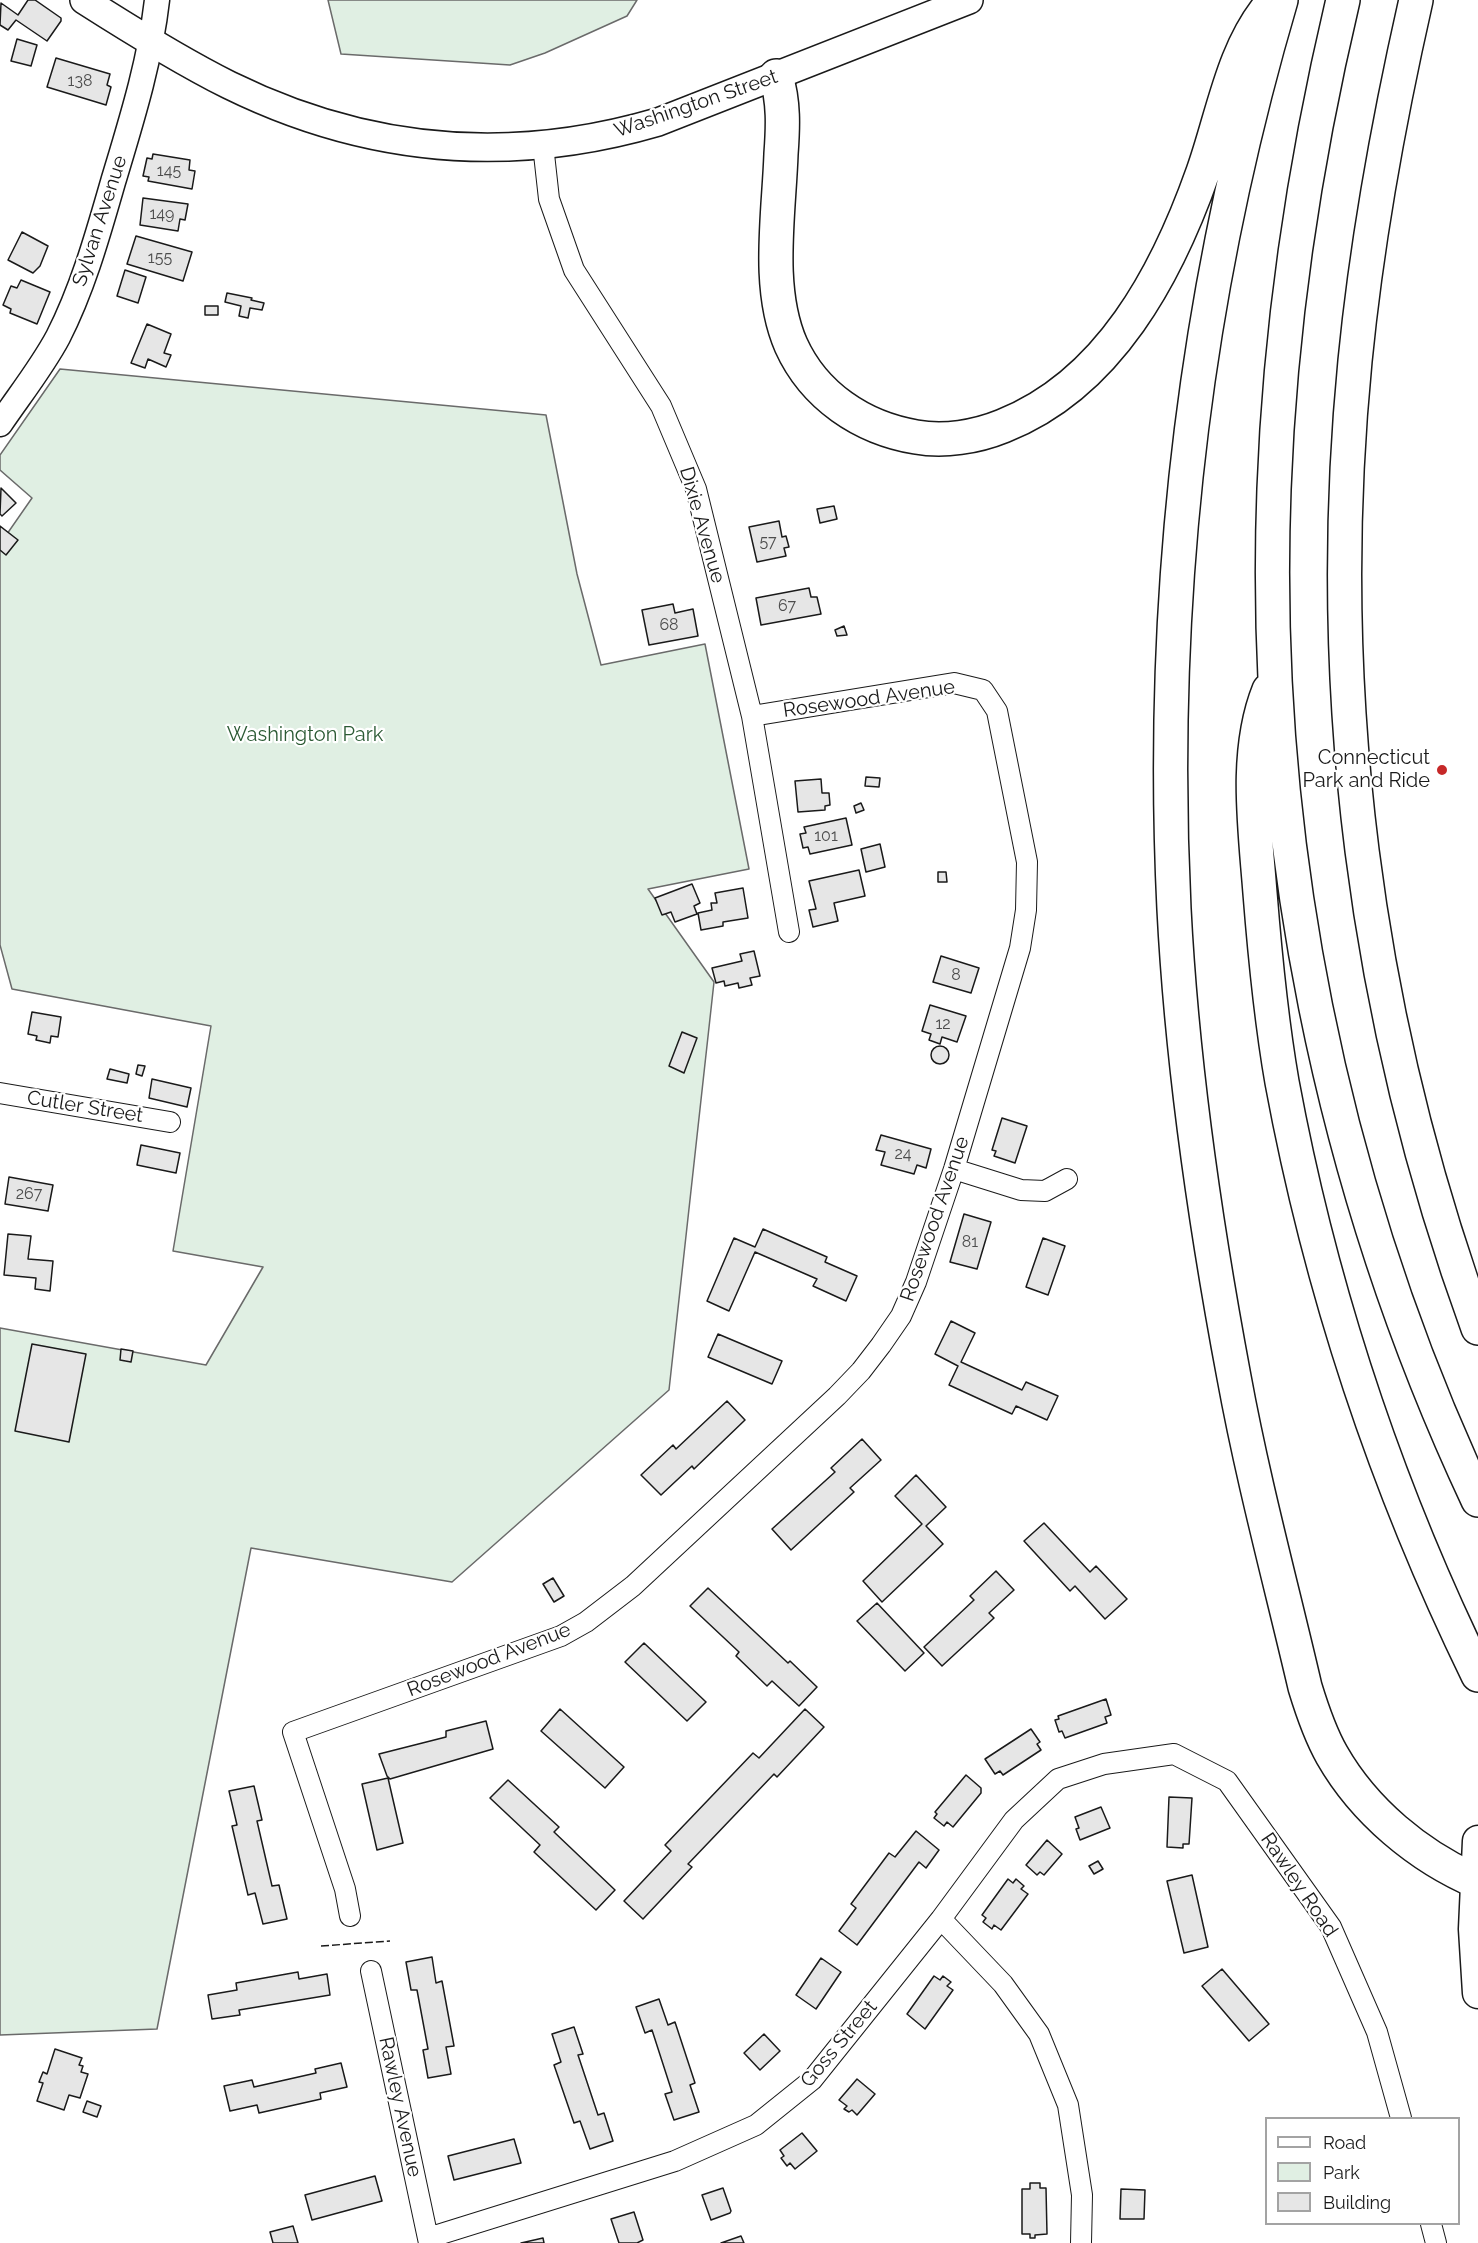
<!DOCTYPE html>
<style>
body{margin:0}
#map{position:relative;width:1478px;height:2243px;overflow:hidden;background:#fff;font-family:Raleway,sans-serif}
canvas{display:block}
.legend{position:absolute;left:1265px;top:2117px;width:195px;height:108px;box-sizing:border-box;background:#fff;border:2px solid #a3a3a3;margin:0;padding:8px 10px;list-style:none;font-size:18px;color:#1a1a1a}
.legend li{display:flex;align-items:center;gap:12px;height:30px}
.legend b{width:30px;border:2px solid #a3a3a3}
</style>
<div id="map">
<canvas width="1478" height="2243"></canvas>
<ul class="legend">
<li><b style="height:8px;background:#fff"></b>Road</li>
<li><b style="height:16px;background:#e0efe3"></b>Park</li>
<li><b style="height:16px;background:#e6e6e6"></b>Building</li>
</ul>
</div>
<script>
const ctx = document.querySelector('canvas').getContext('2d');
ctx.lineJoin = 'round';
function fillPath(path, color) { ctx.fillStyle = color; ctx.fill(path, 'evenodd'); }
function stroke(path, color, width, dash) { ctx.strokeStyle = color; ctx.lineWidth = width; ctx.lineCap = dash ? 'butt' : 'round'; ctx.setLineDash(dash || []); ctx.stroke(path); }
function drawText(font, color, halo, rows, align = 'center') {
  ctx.font = font + ' Raleway,sans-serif'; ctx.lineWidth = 4.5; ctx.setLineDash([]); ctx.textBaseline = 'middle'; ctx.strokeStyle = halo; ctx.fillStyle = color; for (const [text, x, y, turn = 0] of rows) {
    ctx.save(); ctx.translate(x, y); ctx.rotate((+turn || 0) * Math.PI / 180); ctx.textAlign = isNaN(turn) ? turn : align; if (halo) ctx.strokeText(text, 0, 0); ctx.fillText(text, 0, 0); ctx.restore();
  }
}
const green = new Path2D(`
 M328,0H637L627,16L545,53L510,65L341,54Z
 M60,369L546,415L577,574L601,665L705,644L749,869L648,889L714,982L669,1390L452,1582L251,1548L157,2029L0,2035V1328L206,1365L263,1267L173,1251L211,1026L12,989L0,945V544L32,498L0,470V455Z`);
fillPath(green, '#e0efe3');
stroke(green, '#6a6a6a', 1.5);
const building = new Path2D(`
 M28,0H35L61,18V21L47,41L16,20L8,30L0,25L1,3L18,15Z
 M17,39L37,45L31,66L11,61Z
 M56,58L110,74L107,85L111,87L106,105L47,87Z
 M153,154L190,160L189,170L195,171L192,189L148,181L149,177L143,176L147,158L152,159Z
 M143,198L188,204L185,220L180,219L178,231L140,225Z
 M22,232L48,246L40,266L33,273L8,260Z
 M136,236L192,252L183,281L127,264Z
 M125,270L146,277L138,303L117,296Z
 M21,280L50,292L37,324L10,313L11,309L3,305L11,286L17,288Z
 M227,293L252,298L251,300L264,303L262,310L250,308L248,318L239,316L241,306L225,302Z
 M205,306H218V315H205Z
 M147,324L171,334L164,353L171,355L166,367L148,359L145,368L131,363Z
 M1,488L16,503L2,516L0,514Z
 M834,506L837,519L820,523L817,509Z
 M779,521L782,537L786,536L789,547L784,548L786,556L757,562L749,527Z
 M0,526L18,540L6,555L0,550Z
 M809,588L811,597H817L821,614L761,625L756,598Z
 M673,604L675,613L693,609L698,636L649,645L642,610Z
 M844,626L847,635L837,636L835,630Z
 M866,777L880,778L879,787L865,786Z
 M821,779L822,793H829L830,805L825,806V810L798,812L795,781Z
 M861,803L864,810L856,813L854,806Z
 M846,818L852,845L810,854L808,847L803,848L800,834L806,833L804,827Z
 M880,844L885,867L866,872L861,849Z
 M859,870L865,896L834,903L838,921L813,927L809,910L816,909L809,881Z
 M938,872H946L947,882H938Z
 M692,884L700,903L694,906L697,914L675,922L671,912L662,915L655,898Z
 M743,888L748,918L723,922V926L701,930L698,913L712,910L711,903H717L715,893Z
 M754,951L760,976L750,978L752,985L739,988L738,983L725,986L724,981L716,983L712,968L742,961L740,954Z
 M941,956L979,968L971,993L933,982Z
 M930,1005L966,1016L957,1042L942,1037L940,1044L929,1040L931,1034L922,1031Z
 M32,1012L61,1017L58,1037L51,1036L50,1043L36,1040L37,1036L28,1034Z
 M682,1032L697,1038L684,1073L669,1066Z
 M931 1055a9 9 0 1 1 18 0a9 9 0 1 1-18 0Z
 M138,1065L145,1066L142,1076L136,1074Z
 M110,1069L129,1074L127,1083L107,1079Z
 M152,1079L191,1088L187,1107L149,1098Z
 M1002,1118L1027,1126L1015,1163L994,1156L996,1151L992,1150Z
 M881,1135L931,1149L926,1168L917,1165L914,1174L881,1165L885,1152L876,1150Z
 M141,1145L180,1153L176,1173L137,1165Z
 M9,1177L53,1185L48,1211L5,1204Z
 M964,1214L991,1222L977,1269L950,1262Z
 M763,1229L827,1257L825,1262L857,1276L846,1301L813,1286L817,1279L755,1252L729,1311L707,1301L734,1238L755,1247Z
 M8,1234L31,1236L28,1259L53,1261L50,1291L35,1289L36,1278L4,1275Z
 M1043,1238L1065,1246L1048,1295L1026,1287Z
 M951,1321L975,1333L961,1362L1022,1390L1026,1382L1058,1396L1047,1420L1016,1406L1012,1414L949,1385L958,1366L935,1354Z
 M718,1334L782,1361L772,1384L708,1357Z
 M32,1344L86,1354L69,1442L15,1431Z
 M121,1349L133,1351L131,1362L120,1360Z
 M727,1401L745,1420L694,1469L692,1466L661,1495L641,1475L673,1445L676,1449Z
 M862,1439L881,1460L850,1488L854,1492L791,1550L772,1529L835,1472L831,1468Z
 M916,1475L946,1507L926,1526L943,1544L882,1602L863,1581L922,1524L895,1496Z
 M1044,1523L1090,1572L1096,1566L1127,1599L1105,1619L1075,1586L1070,1591L1024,1541Z
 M996,1571L1014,1590L989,1613L994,1618L942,1666L924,1647L974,1600L970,1596Z
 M553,1578L564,1596L554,1602L543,1584Z
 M708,1588L788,1663L790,1661L817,1687L799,1706L772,1681L767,1686L736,1656L739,1652L690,1606Z
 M877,1603L924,1653L905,1671L857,1621Z
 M644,1643L706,1702L687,1721L625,1662Z
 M1106,1699L1111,1715L1105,1717L1107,1723L1065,1738L1062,1731L1059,1732L1055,1720L1059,1719L1058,1716Z
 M560,1709L624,1767L605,1788L541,1731Z
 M805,1709L824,1727L777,1777L774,1774L688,1864L692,1867L643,1919L624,1901L671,1851L665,1845L753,1753L759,1758Z
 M486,1721L493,1749L390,1779L387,1776L379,1754L446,1737V1731Z
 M1031,1729L1040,1742L1037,1744L1041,1750L1003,1775L1000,1771L995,1774L985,1759Z
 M966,1775L981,1788V1793L953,1827L947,1822L944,1826L934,1818L937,1814L935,1812Z
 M388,1778L403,1843L377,1850L362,1784Z
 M508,1780L559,1827L554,1832L615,1890L596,1910L534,1852L540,1845L490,1798Z
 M254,1786L262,1820L257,1821L272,1886L279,1885L287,1919L263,1924L255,1893L248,1895L232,1826L237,1825L229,1791Z
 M1169,1797L1192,1798L1189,1844H1183V1848L1167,1847Z
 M1101,1807L1110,1828L1080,1840L1076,1829L1079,1828L1075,1817Z
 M916,1831L939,1850L926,1868L919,1862L857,1945L839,1931L856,1908L851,1904L889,1853L895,1857Z
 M1047,1840L1062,1854L1044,1875L1040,1872L1037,1875L1026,1865Z
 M1098,1861L1103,1869L1094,1874L1089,1866Z
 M1192,1875L1208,1947L1184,1953L1167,1881Z
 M1008,1879L1013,1883L1016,1879L1024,1886L1021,1889L1028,1894L1001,1930L994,1925L992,1929L983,1922L986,1918L982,1915Z
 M432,1957L436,1983L442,1981L454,2046L446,2047L451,2074L428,2078L423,2050L428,2049L417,1990H411L406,1962Z
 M821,1958L841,1972L816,2009L796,1995Z
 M1222,1969L1269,2024L1249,2041L1202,1986Z
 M298,1972L299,1979L327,1974L330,1995L239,2010L240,2015L212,2019L208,1995L237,1990L236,1983Z
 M934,1976L940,1980L943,1976L951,1982L947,1986L953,1990L925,2029L907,2014Z
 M659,1999L668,2025L675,2022L695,2083L690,2085L699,2112L674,2120L665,2094L672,2092L652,2030L645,2033L636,2007Z
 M574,2027L583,2054L578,2055L598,2115L604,2113L613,2141L590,2149L580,2121L574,2123L554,2065L561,2062L552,2034Z
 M764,2034L780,2051L760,2070L744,2053Z
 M55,2049L82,2058L79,2065L83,2066L81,2072L88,2074L80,2098L69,2095L64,2110L37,2101L43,2083L39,2082L43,2072L47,2074Z
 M341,2063L347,2087L320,2093L321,2099L259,2113L257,2105L230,2111L224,2086L252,2080L254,2087L316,2073L315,2069Z
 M857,2079L875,2094L857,2115L852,2110L849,2112L844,2109L847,2106L839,2100Z
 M87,2101L101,2106L97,2117L83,2112Z
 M802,2133L817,2151L795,2169L790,2163L787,2166L781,2158L784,2156L780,2150Z
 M514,2139L521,2163L454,2180L448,2156Z
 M375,2176L382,2201L312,2220L305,2195Z
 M1030,2183H1040V2188H1046L1047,2234L1035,2235V2238H1030V2234H1022V2189H1030Z
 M723,2188L731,2211L730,2213L711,2220L702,2195Z
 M1121,2189L1145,2190L1144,2219H1120Z
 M634,2212L643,2240L637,2243H619L611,2219Z
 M293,2226L298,2243H273L270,2232Z
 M741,2236L744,2243H721Z
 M543,2238L544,2243H521Z`);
fillPath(building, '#e6e6e6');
stroke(building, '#1a1a1a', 1.5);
const minor = new Path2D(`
 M543,145L549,199L574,270L661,406L696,489L752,716L789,932
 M0,1093L170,1122
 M954,1169L1021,1190L1045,1191L1067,1179
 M350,1916L345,1889L293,1732L561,1636L586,1622L633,1586L837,1396L861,1371L881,1345L901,1316L916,1282L954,1169L1020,948L1026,910L1027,862L997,711L983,690L954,683L752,716
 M941,1919L1003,1984L1039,2034L1068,2105L1082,2195L1081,2243
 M371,1971L429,2243
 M1431,2224L1436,2243
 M428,2238L675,2161L756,2125L812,2080L941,1919L1014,1820L1058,1779L1104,1764L1174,1754L1227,1781L1331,1927L1377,2032L1401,2118`);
const tertiary = new Path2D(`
 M0,424C19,396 42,367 58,337C83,288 98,234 113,182C131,122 150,62 157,0`);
const secondary = new Path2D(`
 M84,0C131,30 179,60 229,85C367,153 511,165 658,122L969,0`);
const primary = new Path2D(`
 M1478,1841L1474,1929L1478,1993`);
const motorway = new Path2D(`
 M1281,0C1194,295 1159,602 1174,909C1182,1066 1205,1223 1234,1377C1253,1481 1281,1584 1305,1687C1312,1710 1320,1734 1332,1755C1364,1811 1419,1857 1478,1882
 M1343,0C1305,160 1280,325 1274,489C1261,836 1330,1185 1478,1500
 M1416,0C1389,119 1367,239 1355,361C1323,688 1365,1019 1478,1328
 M776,76C784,102 783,127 781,154C779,214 766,288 791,345C814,396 862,428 916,437C944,442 976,437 1003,426C1109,384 1167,274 1203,172C1223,116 1232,50 1271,4
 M1269,690C1244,752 1255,827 1260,893C1265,956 1271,1019 1282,1082C1320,1287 1386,1487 1478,1675`);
stroke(minor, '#1a1a1a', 22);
stroke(tertiary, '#1a1a1a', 27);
stroke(secondary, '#1a1a1a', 30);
stroke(primary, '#1a1a1a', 33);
stroke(motorway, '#1a1a1a', 36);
stroke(minor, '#fff', 20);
stroke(tertiary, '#fff', 24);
stroke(secondary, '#fff', 27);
stroke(primary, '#fff', 30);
stroke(motorway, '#fff', 33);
stroke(new Path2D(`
 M321,1946L390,1941`), '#1a1a1a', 1.5, [8, 3]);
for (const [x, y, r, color] of [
 [1442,770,6,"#c62828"]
]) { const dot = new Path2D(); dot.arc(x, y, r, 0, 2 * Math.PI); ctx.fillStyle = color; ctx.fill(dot); stroke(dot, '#fff', 2); }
drawText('16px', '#4d4d4d', null, [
 ["138",80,81],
 ["145",169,171],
 ["149",162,214],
 ["155",160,258],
 ["57",768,542],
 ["67",787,606],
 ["68",669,625],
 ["101",826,836],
 ["8",956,975],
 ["12",943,1024],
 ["24",903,1154],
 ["267",29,1194],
 ["81",970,1242]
]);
drawText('20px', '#1a1a1a', '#fff', [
 ["Washington Street",696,104,-19],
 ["Sylvan Avenue",100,221,-72],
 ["Dixie Avenue",702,525,74],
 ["Rosewood Avenue",869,699,-8],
 ["Cutler Street",85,1107,9],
 ["Rosewood Avenue",935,1219,-71],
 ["Rosewood Avenue",489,1660,-21],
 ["Rawley Road",1299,1885,56],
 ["Goss Street",839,2044,-50],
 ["Rawley Avenue",400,2107,78]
]);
drawText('20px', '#2b5a34', '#fff', [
 ["Washington Park",305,735]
]);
drawText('20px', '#1a1a1a', '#fff', [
 ["Connecticut",1430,758],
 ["Park and Ride",1430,781]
], 'right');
</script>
